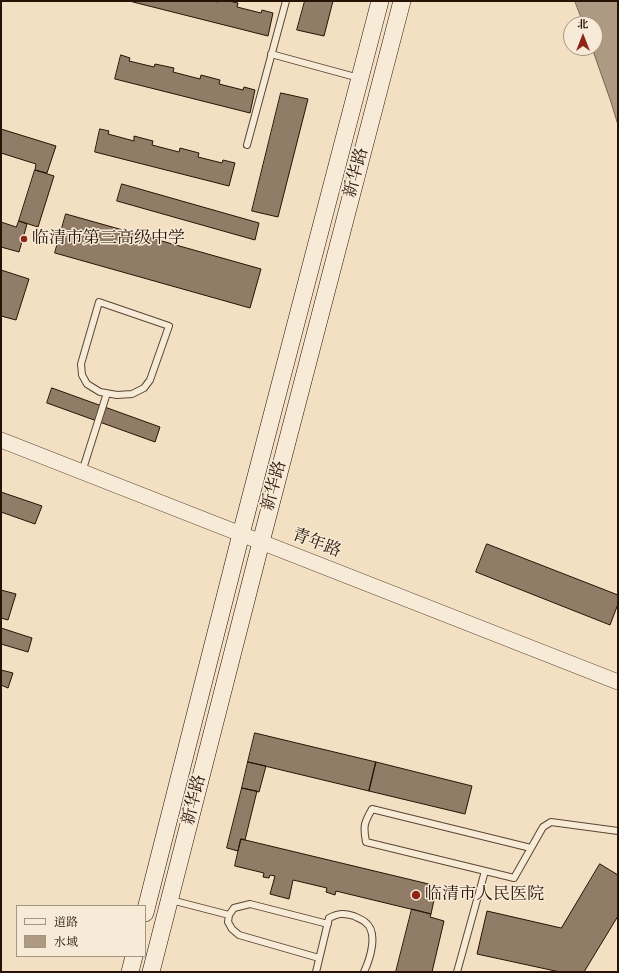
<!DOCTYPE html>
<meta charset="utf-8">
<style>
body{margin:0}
#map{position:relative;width:619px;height:973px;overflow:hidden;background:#f3dfc2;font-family:"IM FELL Double Pica","Noto Serif SC",serif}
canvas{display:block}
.frame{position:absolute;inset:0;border:2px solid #271205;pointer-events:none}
.legend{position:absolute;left:16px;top:905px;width:130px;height:52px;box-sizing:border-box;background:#f7ead7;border:1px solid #a49483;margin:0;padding:5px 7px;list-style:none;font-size:12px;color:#271205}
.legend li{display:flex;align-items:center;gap:8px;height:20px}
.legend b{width:20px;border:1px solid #a49483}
.north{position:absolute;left:563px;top:16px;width:40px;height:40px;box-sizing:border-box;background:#f7ead7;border:1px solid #a49483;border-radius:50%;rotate:0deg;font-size:11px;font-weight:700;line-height:16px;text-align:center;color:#271205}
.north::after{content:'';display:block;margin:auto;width:14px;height:18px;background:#8f2418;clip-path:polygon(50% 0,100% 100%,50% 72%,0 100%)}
</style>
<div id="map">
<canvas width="619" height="973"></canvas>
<div class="frame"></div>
<ul class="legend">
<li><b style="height:5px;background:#f7ead7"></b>道路</li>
<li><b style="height:11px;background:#ae9982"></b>水域</li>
</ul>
<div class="north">北</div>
</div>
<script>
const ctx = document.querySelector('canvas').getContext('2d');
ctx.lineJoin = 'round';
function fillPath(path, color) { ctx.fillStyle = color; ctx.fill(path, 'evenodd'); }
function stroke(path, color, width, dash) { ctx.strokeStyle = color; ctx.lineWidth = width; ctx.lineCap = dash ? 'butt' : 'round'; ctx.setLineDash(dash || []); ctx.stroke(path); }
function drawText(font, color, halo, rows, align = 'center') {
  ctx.font = font + ' "IM FELL Double Pica","Noto Serif SC",serif'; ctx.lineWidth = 3; ctx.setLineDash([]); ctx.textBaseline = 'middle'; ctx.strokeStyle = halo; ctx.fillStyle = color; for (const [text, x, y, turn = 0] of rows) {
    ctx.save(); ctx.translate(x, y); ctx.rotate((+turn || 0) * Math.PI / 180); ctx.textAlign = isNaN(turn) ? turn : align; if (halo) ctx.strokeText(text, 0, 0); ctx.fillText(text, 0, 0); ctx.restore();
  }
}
const water = new Path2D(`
 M575,1H618V125L611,102L592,48H595V24H584Z`);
fillPath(water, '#ae9982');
stroke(water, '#786350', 1);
const building = new Path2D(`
 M134,1H214L218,2V1H229L238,3L237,7L261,13L262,10L273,13L268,36L133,2Z
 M305,1H333L324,36L297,30Z
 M121,55L130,58L129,61L154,67L155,64L174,68L173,72L200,79L201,75L220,80L219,84L243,90L244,87L255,90L250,113L115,79Z
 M281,93L308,99L278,217L252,211Z
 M1,129L56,146L47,173L35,170L36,164L1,153Z
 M100,129L109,131L108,134L134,141V136L153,141L152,145L179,152L180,148L199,153L198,157L222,163L223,160L235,163L229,186L95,152Z
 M35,170L54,176L38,227L19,221Z
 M122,184L259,223L255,240L117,201Z
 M66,214L261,269L250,308L55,253Z
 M19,221L27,224L19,252L1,247V222L16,227Z
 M1,270L29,279L16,320L1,316Z
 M52,388L160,427L155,442L47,403Z
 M1,492L42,506L35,524L1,512Z
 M487,544L618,595V604L610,625L476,572Z
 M1,590L16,594L8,620L1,618Z
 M1,628L32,638L28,652L1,644Z
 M1,670L13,673L8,688L1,685Z
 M255,733L376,762L369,791L248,762Z
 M248,762L266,766L259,792L242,788Z
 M376,762L472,786L465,814L369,791Z
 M242,788L257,791L245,840L241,839L238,851L227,848Z
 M241,839L437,886L431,914L336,891L335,895L326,892L327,888L293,880L289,899L270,894L275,876L270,875L269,878L263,877L264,873L235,866Z
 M600,864L618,875V916L584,972H560L477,954L487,911L561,928Z
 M412,909L431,914L430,917L444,921L432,972H396Z`);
fillPath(building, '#917d67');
stroke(building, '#271205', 1);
const service = new Path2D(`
 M271,54L359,78
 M247,145L286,1
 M99,302L169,326L150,380L144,388L132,394L117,395L100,392L87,384L82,375L81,364Z
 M82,472L107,393
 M531,848L372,809C364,823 363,826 366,842L514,878L543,827L551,822L618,831
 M171,900L229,915
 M319,958L239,935L232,929L228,922L229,915L234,908L250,904L328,924
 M316,972L329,918C339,913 344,913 354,916C357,918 362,919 365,922C379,932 370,959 364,972
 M457,972L485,871`);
const tertiary = new Path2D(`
 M1,440L618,682`);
const secondary = new Path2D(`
 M145,913L241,534L380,1
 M130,972L134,956
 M151,972L261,542L402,1`);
stroke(service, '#5a4534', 8);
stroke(tertiary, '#5a4534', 16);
stroke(secondary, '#271205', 18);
stroke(service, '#f7ead7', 6);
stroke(tertiary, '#f7ead7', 15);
stroke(secondary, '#f7ead7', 17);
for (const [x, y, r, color] of [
 [24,239,4,"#8f2418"],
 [416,895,5,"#8f2418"]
]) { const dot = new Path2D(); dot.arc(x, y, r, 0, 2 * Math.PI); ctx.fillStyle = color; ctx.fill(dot); stroke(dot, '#f7ead7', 1.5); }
drawText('17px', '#271205', '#f7ead7', [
 ["新华路",357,173,-75],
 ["新华路",275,486,-75],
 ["青年路",316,544,21],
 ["新华路",195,800,-76]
]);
drawText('17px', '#271205', '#f7ead7', [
 ["临清市第三高级中学",32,239],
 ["临清市人民医院",425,895]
], 'left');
</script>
